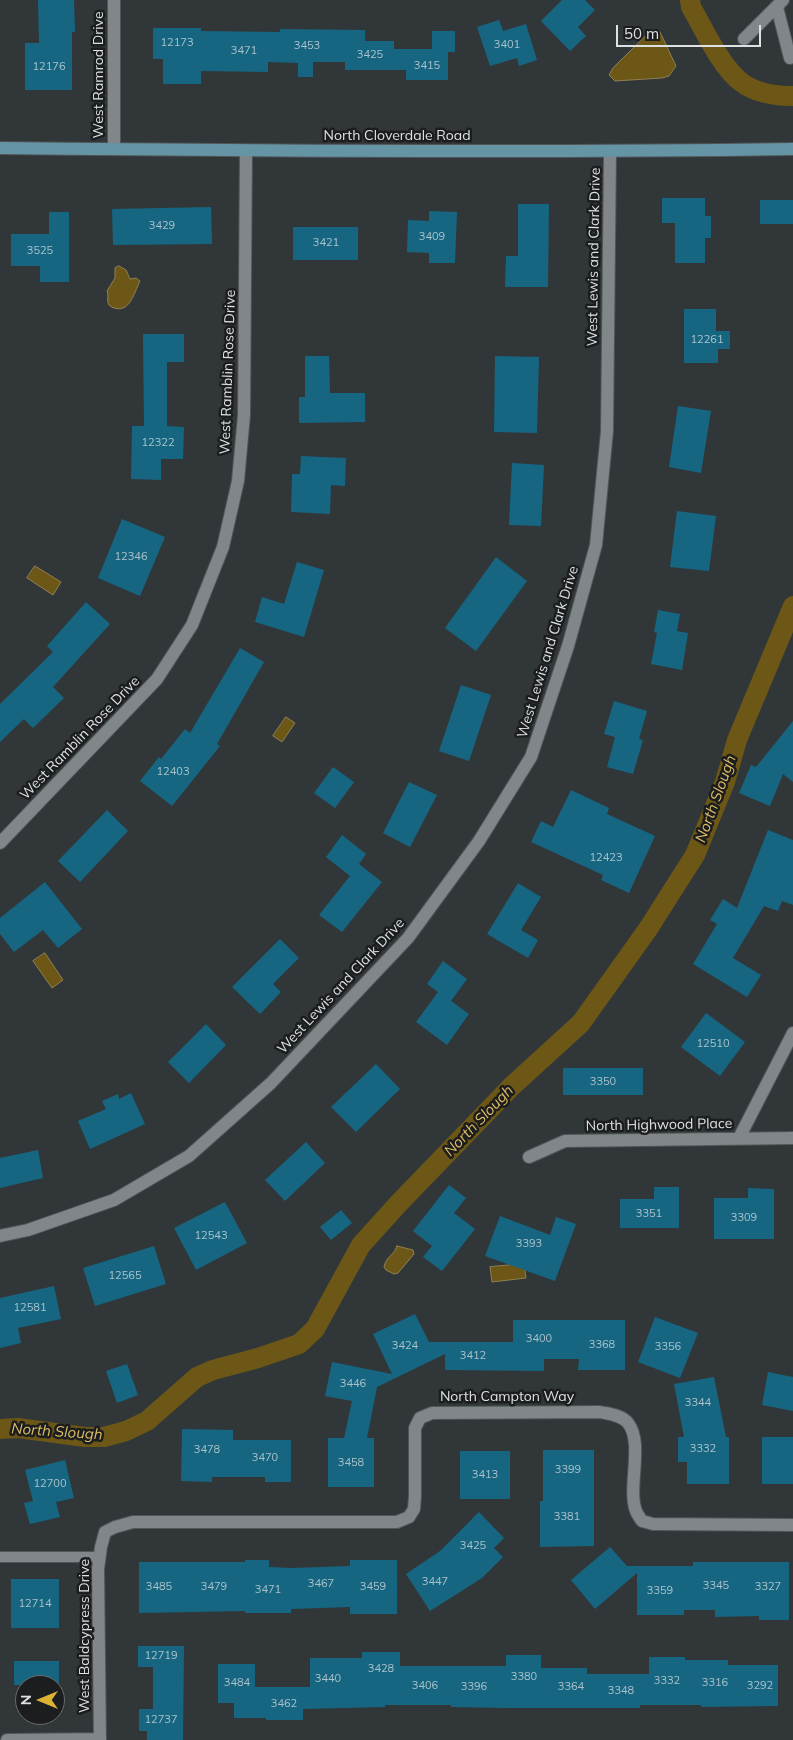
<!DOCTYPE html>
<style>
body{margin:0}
#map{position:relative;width:793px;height:1740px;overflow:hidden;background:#313739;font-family:Mulish,sans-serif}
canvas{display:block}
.north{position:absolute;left:15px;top:1675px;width:50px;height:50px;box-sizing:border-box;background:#1b1d1f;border:1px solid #696b6d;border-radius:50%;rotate:270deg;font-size:14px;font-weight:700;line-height:20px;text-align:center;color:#dde1e3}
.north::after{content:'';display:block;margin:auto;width:18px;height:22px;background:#dcb233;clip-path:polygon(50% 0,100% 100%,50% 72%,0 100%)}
.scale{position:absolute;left:616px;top:25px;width:145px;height:22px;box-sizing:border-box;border:2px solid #dde1e3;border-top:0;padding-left:6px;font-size:15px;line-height:18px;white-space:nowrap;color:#dde1e3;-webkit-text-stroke:4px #1b1d1f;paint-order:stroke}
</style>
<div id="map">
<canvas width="793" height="1740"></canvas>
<div class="north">N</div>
<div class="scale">50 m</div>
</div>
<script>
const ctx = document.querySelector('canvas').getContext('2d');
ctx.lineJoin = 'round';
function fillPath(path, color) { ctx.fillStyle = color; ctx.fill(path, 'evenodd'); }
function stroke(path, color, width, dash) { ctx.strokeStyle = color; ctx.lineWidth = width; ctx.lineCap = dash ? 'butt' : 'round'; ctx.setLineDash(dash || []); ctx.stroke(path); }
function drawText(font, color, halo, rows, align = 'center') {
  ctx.font = font + ' Mulish,sans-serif'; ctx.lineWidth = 5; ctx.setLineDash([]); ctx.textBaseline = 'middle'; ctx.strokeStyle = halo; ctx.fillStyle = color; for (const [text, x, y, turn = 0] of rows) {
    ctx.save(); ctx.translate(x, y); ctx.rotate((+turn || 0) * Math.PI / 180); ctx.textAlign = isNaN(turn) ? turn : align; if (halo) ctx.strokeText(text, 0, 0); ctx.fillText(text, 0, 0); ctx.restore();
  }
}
const water = new Path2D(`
 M652,30L660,32L676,66L669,76L662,78L615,81L609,75L613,68Z
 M119,266L126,270L130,279L136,278L140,281C134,293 130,313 114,308C111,307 109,306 108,303C107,299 109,295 107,291L115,278V268Z
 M35,566L61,582L53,595L27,578Z
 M286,717L295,723L282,742L273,736Z
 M45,953L63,980L52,988L33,961Z
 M397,1246L413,1250L414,1254L398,1273L394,1274L386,1270L384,1267C386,1256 394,1256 397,1246Z
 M524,1264L526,1278L492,1282L490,1267Z`);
fillPath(water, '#6d5716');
stroke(water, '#8f8054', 1);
stroke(new Path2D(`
 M690,0L691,7C704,29 721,67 741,82C755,93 776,96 793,96
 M0,1429L18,1428L85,1437H104L126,1431L147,1421L197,1377L213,1370L258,1358L299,1344L315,1329L361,1245L399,1203L512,1086L581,1023L648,929L695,855L725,782L737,740L793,606`), '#6d5716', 20);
fillPath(new Path2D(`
 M38,0H74L75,32H72V90H25V43H39Z
 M562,0H585L595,10L578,27L586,36L570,51L541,21Z
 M499,20L503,31L526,24L537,60L519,66L517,58L490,66L477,27Z
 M153,28H201V31L280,32V29L365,30V41H394V49H432V31H455V52H448V80H406V70H345V62H313V77H298V63L268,62V72L201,71V84H163V59H153Z
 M662,198H705V216H711V238H705V263H675V223H662Z
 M760,200H793V224H760Z
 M518,204H549L548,287H505L506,256H518Z
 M211,207L212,244L113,245L112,209Z
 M429,211L457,212L455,263H429V253L407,252L408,220L429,221Z
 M49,212H69V282H40V266H11V234H49Z
 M293,227H358V260H293Z
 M684,309H716V331H730V349H718V363H684Z
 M143,334H184V362H167V426L184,427L183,459H161V480L131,479L132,426H144Z
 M305,356H329L330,393H365V422L299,423V397H305Z
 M495,356L539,357L537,433L494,432Z
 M678,406L711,411L701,473L669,467Z
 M301,456L346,458L345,486L331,485L330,514L291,512L292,474H300Z
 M512,463L544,465L541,526L509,525Z
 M677,511L716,516L709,571L670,567Z
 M122,519L165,537L140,596L98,578Z
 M496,557L527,581L476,651L445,628Z
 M297,562L324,570L304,637L255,622L262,597L284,604Z
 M86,602L110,624L53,687L64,698L33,728L24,719L0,742V704L53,652L47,646Z
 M658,610L680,614L677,631L688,633L682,670L651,664L657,633L654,632Z
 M240,648L264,662L217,744L220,746L172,806L140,781L159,757L161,759L185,729L190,733Z
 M461,685L491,695L469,761L439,751Z
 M614,701L647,711L639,739L643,740L633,774L607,767L615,737L604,734Z
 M793,721V782L783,774L770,806L739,793L751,765L756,767Z
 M333,767L354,782L335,808L314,793Z
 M409,782L437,795L410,847L383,833Z
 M571,790L609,808L607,814L655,836L629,893L601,880L603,875L531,842L541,821L553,827Z
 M107,810L128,831L80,882L58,861Z
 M768,830L793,840V905L782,901L778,911L764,906L733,958L761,975L747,997L693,964L717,924L710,920L723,899L737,908Z
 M342,835L366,854L359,864L382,882L342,932L319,915L350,876L326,857Z
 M45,882L82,929L58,948L43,930L14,952L0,934V918Z
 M518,883L541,897L521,930L538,940L528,958L487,934Z
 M280,939L299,958L273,984L281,992L260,1014L232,987Z
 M443,961L467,979L451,1001L469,1014L447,1045L416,1022L438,992L427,984Z
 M706,1013L745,1042L720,1076L681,1047Z
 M206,1024L226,1045L189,1083L168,1062Z
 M376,1064L400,1089L356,1132L331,1107Z
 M563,1068H643V1095H563Z
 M131,1093L145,1124L90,1149L78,1121L106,1109L102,1101L118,1094L119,1099Z
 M306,1142L325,1163L285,1201L265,1180Z
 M38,1150L43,1178L0,1188V1158Z
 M449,1185L466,1198L454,1213L475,1229L442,1271L423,1257L432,1246L413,1231Z
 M654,1187H679V1228H620V1199H654Z
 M748,1188L774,1189V1239H714V1198H748Z
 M225,1202L247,1243L196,1270L174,1228Z
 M341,1210L352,1223L331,1240L320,1227Z
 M500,1216L550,1235L556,1217L576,1224L555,1281L485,1256Z
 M154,1246L166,1284L95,1306L83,1268Z
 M54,1286L61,1319L18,1328L21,1343L0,1348V1298Z
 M415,1314L429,1342H513V1320H625V1370H578L579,1359H544V1371L445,1370V1354L377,1387L367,1438H374V1487H328V1438H344L352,1401L325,1396L332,1362L392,1374L373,1334Z
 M655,1317L698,1333L680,1378L638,1362Z
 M127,1364L138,1395L117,1403L106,1371Z
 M768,1372L793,1377V1411L762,1405Z
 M714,1377L726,1437H729V1484H687V1462H678V1437H684L674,1384Z
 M182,1429L233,1430V1440H291V1482H265V1477H212V1482L181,1481Z
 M762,1437H793V1484H762Z
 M543,1450H594V1546L540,1547V1501H543Z
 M460,1451H510V1499H460Z
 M65,1460L74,1498L56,1502L60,1517L30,1524L24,1503L33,1501L25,1470Z
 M479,1512L504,1538L494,1548L503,1557L482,1578L430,1611L406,1574L440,1551Z
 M610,1547L627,1566H693V1562H789V1620H759V1616L715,1617V1610H684V1615H637V1573L595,1609L571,1580Z
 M245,1560H269V1567L291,1568L350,1566V1560H397V1614H350V1607L291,1609V1613H245V1611L139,1613V1562H245Z
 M11,1579H59V1628H11Z
 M138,1646H184L183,1740H147V1731H139V1709H153V1667H138Z
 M362,1652H400V1666H506V1655H541V1668H587V1674H649V1657H685V1660H728V1665H778V1706L701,1707V1705H640V1708H506L451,1707V1705H385V1707L303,1709V1720H266V1718H234V1703H218V1664H255V1687H310V1658H362Z
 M14,1661H59V1685H14Z`), '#166682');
const lane = new Path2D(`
 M0,1557H100`);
const street = new Path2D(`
 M114,0V149
 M777,7L790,58
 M744,39L783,0
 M0,843L157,679L192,625L223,547L238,481L244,415L246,151
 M739,1138L793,1033
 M529,1157L565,1141L793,1138
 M0,1236L28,1230L114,1200L189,1156L271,1083L408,938L479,841L531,757L568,646L596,545L607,431L610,152
 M7,1740L100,1739
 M100,1740L98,1569L101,1547L105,1532L115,1527L133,1522H397L409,1517L414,1509L415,1496V1428L420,1418L432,1413L600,1412C609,1414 622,1415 628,1423C644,1443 627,1488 636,1511C637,1514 640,1518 642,1521L653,1524L793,1525`);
const secondary = new Path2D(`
 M0,148C264,151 529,153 793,149`);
stroke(lane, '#505557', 12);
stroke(street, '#505557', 14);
stroke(secondary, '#505557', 14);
stroke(lane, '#808689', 10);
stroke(street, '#808689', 12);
stroke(secondary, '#6594a5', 12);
drawText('11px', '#abc2cb', null, [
 ["12173",177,43],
 ["3401",507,45],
 ["3453",307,46],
 ["3471",244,51],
 ["3425",370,55],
 ["3415",427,66],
 ["12176",49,67],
 ["3429",162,226],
 ["3409",432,237],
 ["3421",326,243],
 ["3525",40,251],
 ["12261",707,340],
 ["12322",158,443],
 ["12346",131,557],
 ["12403",173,772],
 ["12423",606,858],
 ["12510",713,1044],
 ["3350",603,1082],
 ["3351",649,1214],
 ["3309",744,1218],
 ["12543",211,1236],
 ["3393",529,1244],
 ["12565",125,1276],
 ["12581",30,1308],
 ["3400",539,1339],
 ["3368",602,1345],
 ["3424",405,1346],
 ["3356",668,1347],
 ["3412",473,1356],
 ["3446",353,1384],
 ["3344",698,1403],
 ["3332",703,1449],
 ["3478",207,1450],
 ["3470",265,1458],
 ["3458",351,1463],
 ["3399",568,1470],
 ["3413",485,1475],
 ["12700",50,1484],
 ["3381",567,1517],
 ["3425",473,1546],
 ["3447",435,1582],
 ["3467",321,1584],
 ["3345",716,1586],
 ["3485",159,1587],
 ["3479",214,1587],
 ["3459",373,1587],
 ["3327",768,1587],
 ["3471",268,1590],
 ["3359",660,1591],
 ["12714",35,1604],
 ["12719",161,1656],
 ["3428",381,1669],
 ["3380",524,1677],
 ["3440",328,1679],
 ["3332",667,1681],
 ["3484",237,1683],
 ["3316",715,1683],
 ["3406",425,1686],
 ["3292",760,1686],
 ["3396",474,1687],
 ["3364",571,1687],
 ["3348",621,1691],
 ["3462",284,1704],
 ["12737",161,1720]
]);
drawText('14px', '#dde1e3', '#1b1d1f', [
 ["West Ramrod Drive",99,75,-90],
 ["North Cloverdale Road",397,136],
 ["West Lewis and Clark Drive",594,257,-89],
 ["West Ramblin Rose Drive",228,372,-88],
 ["West Lewis and Clark Drive",548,652,-73],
 ["West Ramblin Rose Drive",80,738,-46],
 ["West Lewis and Clark Drive",341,986,-47],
 ["North Highwood Place",659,1125,-1],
 ["North Campton Way",507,1397],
 ["West Baldcypress Drive",85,1636,-90]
]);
drawText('italic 15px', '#debd64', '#1b1d1f', [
 ["North Slough",716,799,-70],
 ["North Slough",479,1121,-46],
 ["North Slough",57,1432,4]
]);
</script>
